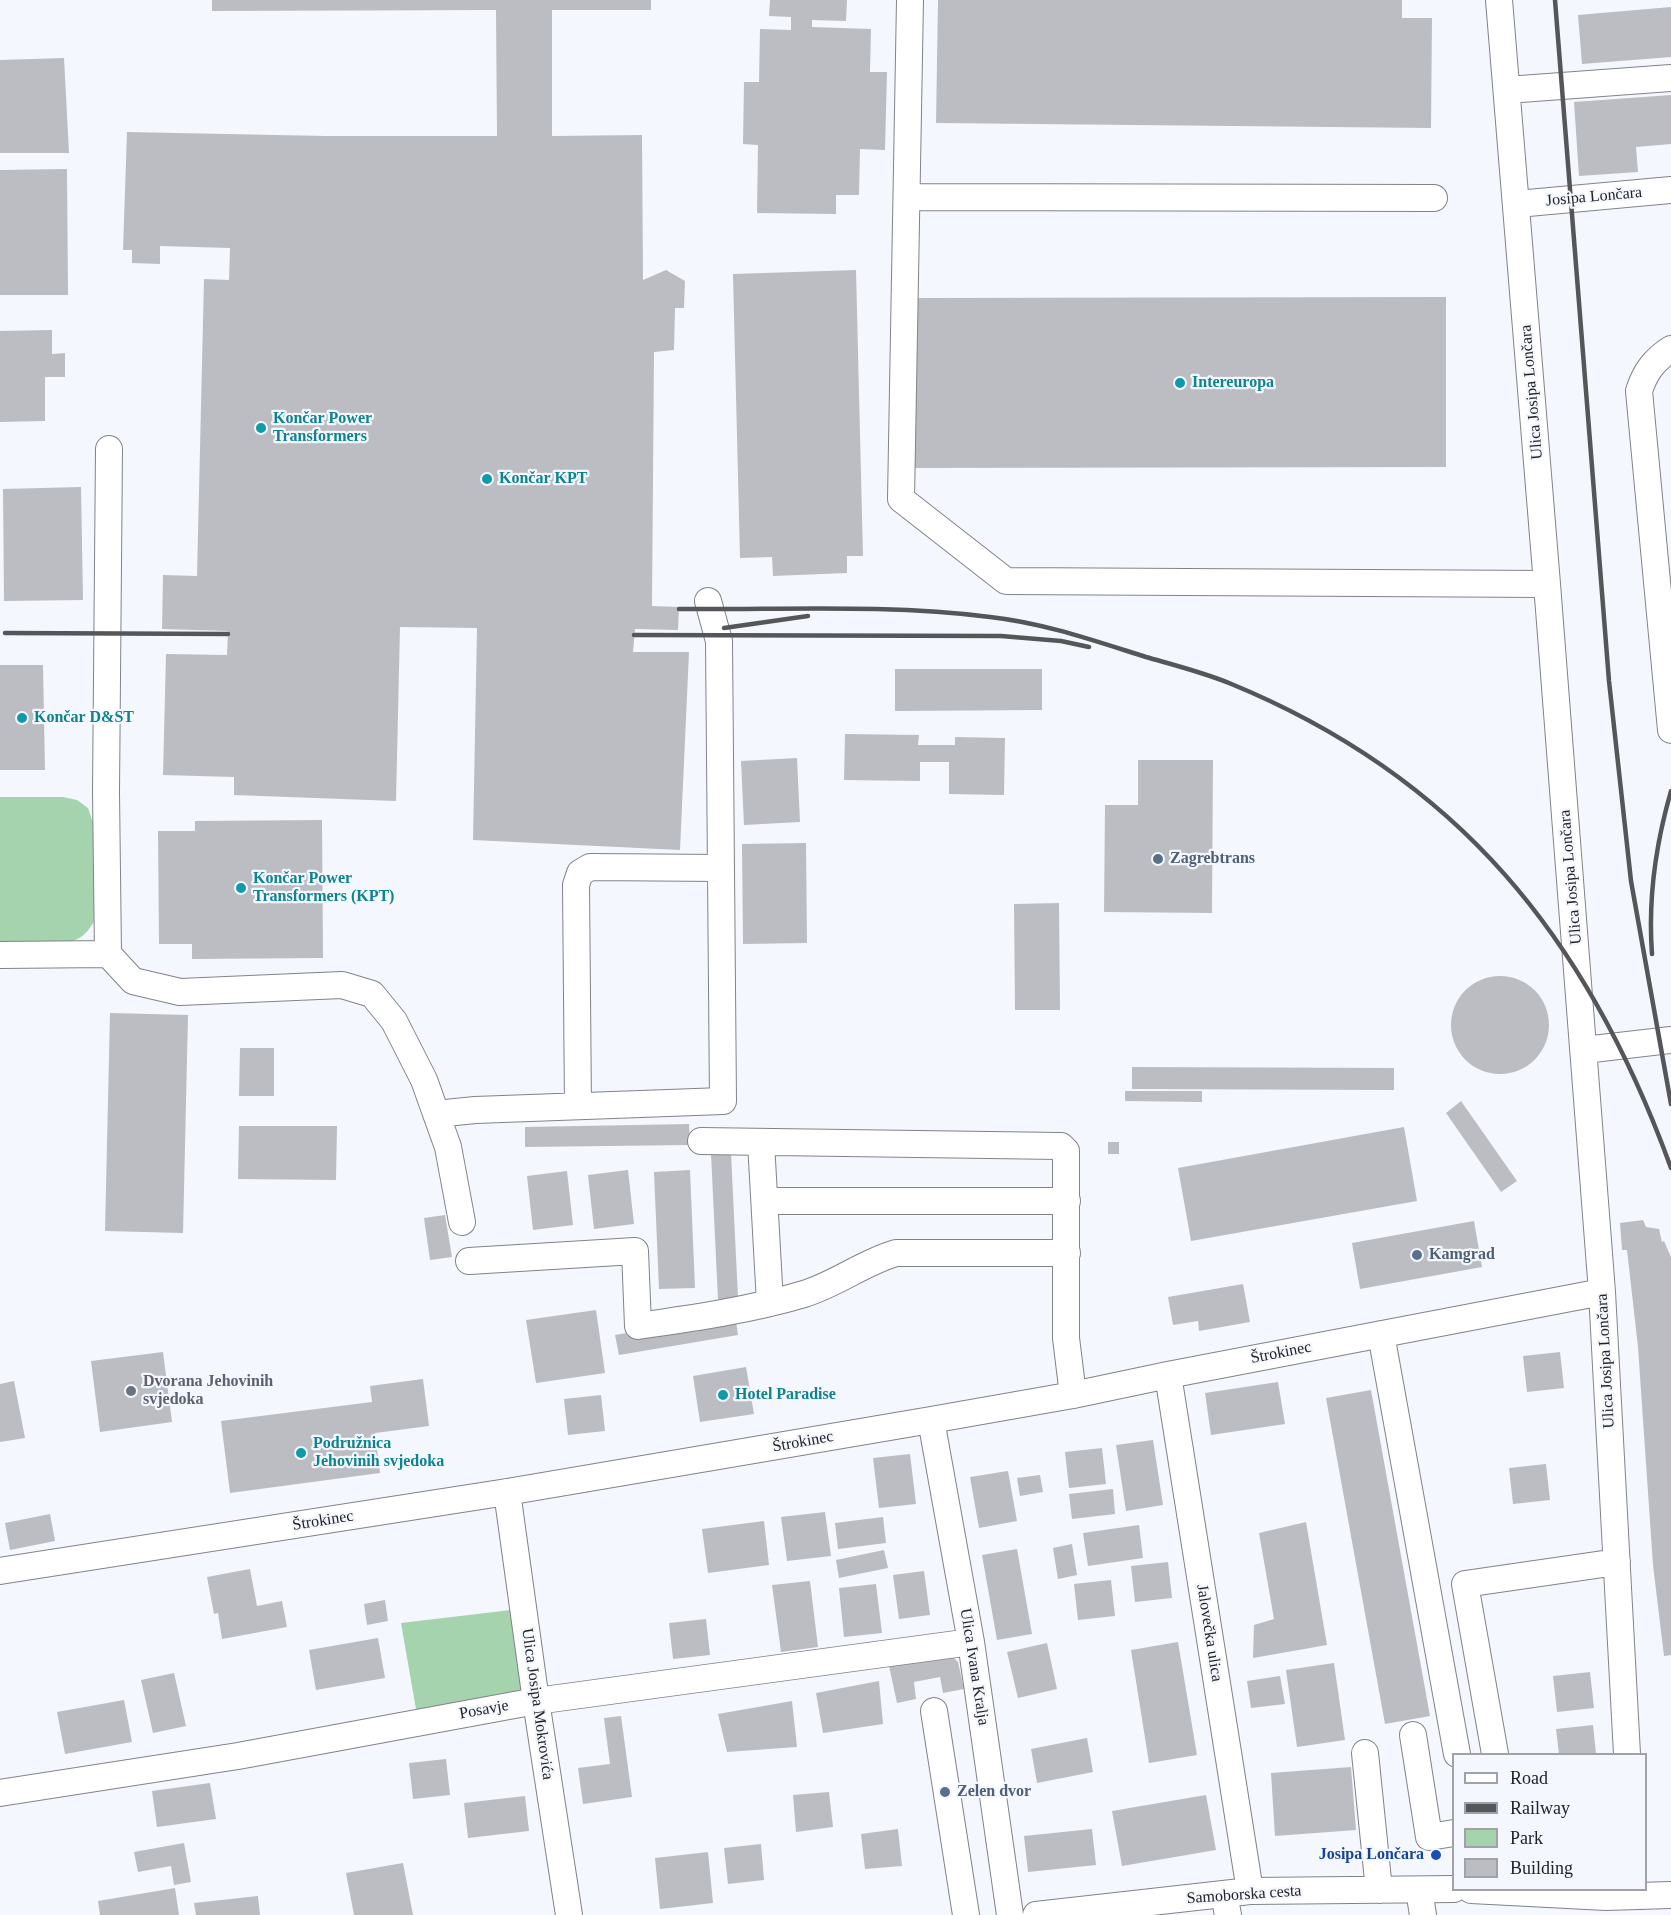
<!DOCTYPE html>
<meta charset="utf-8">
<style>
body{margin:0}
#map{position:relative;width:1671px;height:1915px;overflow:hidden;background:#f5f7fe;font-family:Georgia,serif}
canvas{display:block}
.legend{position:absolute;left:1452px;top:1753px;width:195px;height:138px;box-sizing:border-box;background:#f5f7fe;border:2px solid #a1a2a7;margin:0;padding:8px 10px;list-style:none;font-size:18px;color:#222325}
.legend li{display:flex;align-items:center;gap:12px;height:30px}
.legend b{width:30px;border:2px solid #a1a2a7}
</style>
<div id="map">
<canvas width="1671" height="1915"></canvas>
<ul class="legend">
<li><b style="height:8px;background:#fff"></b>Road</li>
<li><b style="height:8px;background:#555659"></b>Railway</li>
<li><b style="height:16px;background:#a5d3ad"></b>Park</li>
<li><b style="height:16px;background:#bbbdc3"></b>Building</li>
</ul>
</div>
<script>
const ctx = document.querySelector('canvas').getContext('2d');
ctx.lineJoin = 'round';
function fillPath(path, color) { ctx.fillStyle = color; ctx.fill(path, 'evenodd'); }
function stroke(path, color, width, dash) { ctx.strokeStyle = color; ctx.lineWidth = width; ctx.lineCap = dash ? 'butt' : 'round'; ctx.setLineDash(dash || []); ctx.stroke(path); }
function drawText(font, color, halo, rows, align = 'center') {
  ctx.font = font + ' Georgia,serif'; ctx.lineWidth = 4.5; ctx.setLineDash([]); ctx.textBaseline = 'middle'; ctx.strokeStyle = halo; ctx.fillStyle = color; for (const [text, x, y, turn = 0] of rows) {
    ctx.save(); ctx.translate(x, y); ctx.rotate((+turn || 0) * Math.PI / 180); ctx.textAlign = isNaN(turn) ? turn : align; if (halo) ctx.strokeText(text, 0, 0); ctx.fillText(text, 0, 0); ctx.restore();
  }
}
fillPath(new Path2D(`
 M0,797H63L77,800L88,808L95,829L96,918C92,925 88,932 81,937C63,949 22,943 0,943Z
 M511,1610L522,1690L517,1694L417,1715L401,1623Z`), '#a5d3ad');
fillPath(new Path2D(`
 M212,0H651V10H552V136L642,135L643,280L666,270L685,281L684,308H675L674,350L654,352L652,606L679,607L678,630L635,629L633,652H689L680,850L473,840L477,628L400,627L396,801L234,795V777L163,775L166,654L227,655L228,631L162,629L163,575L197,576L204,279L229,280L230,248L160,246V264L132,263V250H123L127,132L326,136H497L496,10L212,11Z
 M770,0H847L846,21L812,20V27L871,29L870,72H887L885,150L860,149L859,195H836V214L757,213L758,145L743,144L744,82H759L760,29L791,30V17L769,16Z
 M938,0H1402V18H1432L1431,128L936,123Z
 M1671,7V57L1582,64L1578,15Z
 M64,58L69,153H0V60Z
 M1671,95V144L1636,147L1638,172L1579,176L1574,102Z
 M67,169L68,295H0V170Z
 M856,270L863,556H847V573L773,576L772,557L740,558L733,274Z
 M1446,297V467L914,468V298Z
 M52,330V354L65,353V377H45V421L0,422V331Z
 M81,487L83,600L4,601L3,489Z
 M0,665H43L45,770H0Z
 M895,669H1042V710L895,711Z
 M845,734L919,735L918,745H955V737L1005,738L1004,795L949,794V762H920V781L844,780Z
 M797,758L800,822L744,825L741,761Z
 M1138,760H1213L1212,913L1104,912L1105,805H1138Z
 M322,820L323,958L192,959V944H159L158,831H195V821Z
 M806,843L807,943L743,944L742,844Z
 M1059,903L1060,1010H1015L1014,904Z
 M1451 1025a49 49 0 1 1 98 0a49 49 0 1 1-98 0Z
 M110,1013L188,1015L183,1233L105,1231Z
 M240,1048H274V1096H239Z
 M1132,1067L1394,1068V1090L1132,1089Z
 M1125,1091H1202V1102L1125,1101Z
 M1461,1101L1517,1181L1501,1192L1446,1113Z
 M689,1124L690,1145L525,1147V1127Z
 M239,1126H337L336,1180L238,1179Z
 M1404,1127L1417,1201L1191,1241L1178,1168Z
 M1108,1142H1119V1154H1108Z
 M731,1153L738,1298L718,1300L711,1154Z
 M628,1170L634,1224L594,1229L588,1175Z
 M690,1170L695,1288L659,1289L654,1172Z
 M567,1171L573,1225L533,1230L527,1176Z
 M445,1215L452,1257L430,1260L424,1218Z
 M1643,1220L1646,1227L1659,1229L1662,1242L1664,1241L1671,1257V1655L1664,1656L1653,1565L1638,1347L1627,1250H1622L1620,1223Z
 M1474,1221L1482,1267L1360,1289L1352,1243Z
 M1243,1284L1250,1322L1199,1331L1198,1321L1173,1325L1168,1297Z
 M596,1310L605,1373L536,1383L526,1320Z
 M735,1315L738,1335L619,1355L615,1335Z
 M163,1352L172,1422L100,1432L91,1361Z
 M1560,1352L1564,1388L1527,1392L1523,1356Z
 M746,1367L754,1414L700,1422L693,1376Z
 M423,1379L429,1426L375,1433L380,1473L230,1493L221,1421L372,1402L370,1386Z
 M14,1381L25,1438L0,1442V1384Z
 M1278,1382L1285,1424L1211,1435L1205,1393Z
 M1371,1390L1430,1716L1385,1724L1326,1398Z
 M601,1395L605,1431L568,1435L564,1399Z
 M1153,1440L1163,1505L1126,1511L1116,1445Z
 M1102,1448L1106,1484L1069,1488L1065,1452Z
 M910,1454L916,1504L879,1508L873,1458Z
 M1546,1464L1550,1500L1513,1504L1509,1468Z
 M1008,1471L1017,1521L979,1528L970,1477Z
 M1040,1475L1043,1492L1020,1496L1017,1478Z
 M1113,1489L1115,1514L1072,1519L1069,1494Z
 M825,1512L831,1556L787,1561L781,1517Z
 M50,1514L55,1541L10,1550L5,1523Z
 M883,1517L886,1543L838,1549L835,1523Z
 M764,1521L769,1565L708,1573L702,1529Z
 M1306,1522L1327,1645L1253,1658L1254,1625L1274,1619L1259,1533Z
 M1139,1525L1143,1558L1088,1566L1083,1533Z
 M1072,1544L1077,1575L1058,1579L1053,1548Z
 M1017,1549L1032,1634L997,1640L982,1555Z
 M884,1550L888,1568L839,1578L836,1560Z
 M1168,1562L1172,1598L1135,1602L1131,1566Z
 M250,1569L257,1606L282,1601L287,1627L222,1639L218,1613L214,1614L207,1577Z
 M924,1571L930,1615L899,1619L893,1575Z
 M1111,1580L1115,1616L1078,1620L1074,1584Z
 M810,1581L818,1647L781,1652L772,1585Z
 M876,1584L882,1633L844,1637L839,1588Z
 M385,1600L388,1621L367,1625L364,1604Z
 M706,1619L710,1655L673,1659L669,1623Z
 M378,1638L385,1678L316,1690L309,1650Z
 M1178,1642L1197,1755L1149,1763L1131,1650Z
 M1047,1643L1057,1689L1018,1698L1007,1652Z
 M952,1656L958,1662L964,1689L943,1693L940,1677L914,1682L916,1699L897,1703L889,1666Z
 M1334,1663L1345,1740L1297,1747L1286,1670Z
 M1590,1672L1594,1708L1557,1712L1553,1676Z
 M174,1673L186,1726L153,1733L141,1680Z
 M1280,1676L1285,1704L1251,1708L1247,1681Z
 M879,1681L883,1724L823,1733L816,1693Z
 M124,1700L132,1742L65,1754L57,1712Z
 M792,1701L797,1747L727,1752L718,1714Z
 M621,1716L632,1797L583,1804L578,1768L610,1764L604,1718Z
 M1593,1725L1596,1754H1559L1556,1729Z
 M1087,1738L1093,1772L1037,1783L1031,1749Z
 M446,1759L450,1795L413,1799L409,1763Z
 M1351,1767L1356,1830L1275,1836L1271,1773Z
 M210,1783L216,1819L157,1827L152,1791Z
 M829,1792L833,1827L796,1832L793,1795Z
 M1206,1795L1216,1850L1122,1866L1112,1811Z
 M525,1796L529,1831L468,1838L464,1803Z
 M898,1829L902,1866L865,1869L861,1834Z
 M1092,1829L1096,1865L1028,1872L1024,1836Z
 M184,1843L191,1882L174,1885L171,1866L138,1872L134,1852Z
 M761,1844L764,1880L728,1884L724,1848Z
 M708,1852L713,1903L660,1909L655,1858Z
 M403,1863L413,1915H354L346,1873Z
 M175,1888L179,1915H100L98,1901Z
 M258,1896L260,1915H196L194,1903Z`), '#bbbdc3');
const minor = new Path2D(`
 M910,0L901,499L1006,581L1547,584
 M1499,0L1547,584L1602,1292L1627,1754
 M1507,90L1671,78
 M907,197L1434,198
 M1517,204L1671,190
 M1671,349C1654,360 1645,372 1639,391L1671,730
 M109,449L106,792L108,954L133,981L180,992L342,985L372,994L394,1021L424,1080L448,1147L462,1222
 M0,955L108,954
 M1584,1050L1671,1040
 M578,1106L576,885L580,873L590,867L721,868
 M436,1114L475,1110L723,1101L719,641L708,601
 M701,1141L1061,1146L1066,1151V1338L1073,1395
 M761,1142L770,1303
 M765,1201H1067
 M469,1261L635,1251L638,1326C694,1318 750,1310 804,1294C837,1284 864,1262 896,1253H1067
 M1381,1334L1457,1754
 M1168,1375L1250,1891
 M931,1420L971,1642L1010,1915
 M507,1492L536,1701L569,1915
 M0,1571L507,1492L931,1420L1073,1395L1168,1375L1602,1292
 M934,1711L966,1915
 M1413,1735L1429,1837L1454,1833
 M1365,1753L1379,1890
 M1495,1754L1465,1584L1617,1562
 M0,1793L238,1756L536,1701L971,1642
 M1419,1890L1423,1915
 M1471,1890L1606,1897L1671,1895
 M1224,1894L1228,1915
 M1036,1915L1250,1891L1454,1889`);
stroke(minor, '#818389', 28);
stroke(minor, '#fff', 26);
stroke(new Path2D(`
 M1555,0L1609,681L1631,881L1671,1104
 M679,609C782,610 887,604 990,617C1044,623 1095,641 1146,657C1174,665 1202,672 1229,683C1459,777 1588,939 1671,1168
 M724,628L808,616
 M5,633L228,634
 M634,635L1001,636L1061,641L1089,647
 M1652,954C1648,900 1656,843 1671,791`), '#555659', 4.5);
for (const [x, y, r, color] of [
 [1180,383,6,"#0f9aa8"],
 [261,428,6,"#0f9aa8"],
 [487,479,6,"#0f9aa8"],
 [22,718,6,"#0f9aa8"],
 [1158,859,6,"#5c6f8a"],
 [241,888,6,"#0f9aa8"],
 [1417,1255,6,"#5c6f8a"],
 [131,1391,6,"#6b7280"],
 [723,1395,6,"#0f9aa8"],
 [301,1453,6,"#0f9aa8"],
 [945,1792,6,"#5c6f8a"],
 [1436,1855,6,"#1a4fb4"]
]) { const dot = new Path2D(); dot.arc(x, y, r, 0, 2 * Math.PI); ctx.fillStyle = color; ctx.fill(dot); stroke(dot, '#f5f7fe', 2); }
drawText('16px', '#222325', '#f5f7fe', [
 ["Josipa Lončara",1594,197,-5],
 ["Ulica Josipa Lončara",1532,392,-95],
 ["Ulica Josipa Lončara",1571,877,-95],
 ["Štrokinec",1281,1353,-11],
 ["Ulica Josipa Lončara",1606,1361,-93],
 ["Štrokinec",803,1442,-10],
 ["Štrokinec",323,1521,-9],
 ["Jalovečka ulica",1209,1633,81],
 ["Ulica Ivana Kralja",974,1667,81],
 ["Ulica Josipa Mokrovića",537,1704,82],
 ["Posavje",484,1710,-10],
 ["Samoborska cesta",1244,1895,-4]
]);
drawText('bold 16px', '#0d838f', '#f5f7fe', [
 ["Intereuropa",1192,383],
 ["Končar Power",273,419],
 ["Transformers",273,437],
 ["Končar KPT",499,479],
 ["Končar D&ST",34,718],
 ["Končar Power",253,879],
 ["Transformers (KPT)",253,897],
 ["Hotel Paradise",735,1395],
 ["Podružnica",313,1444],
 ["Jehovinih svjedoka",313,1462]
], 'left');
drawText('bold 16px', '#4e5e75', '#f5f7fe', [
 ["Zagrebtrans",1170,859],
 ["Kamgrad",1429,1255],
 ["Zelen dvor",957,1792]
], 'left');
drawText('bold 16px', '#5b616d', '#f5f7fe', [
 ["Dvorana Jehovinih",143,1382],
 ["svjedoka",143,1400]
], 'left');
drawText('bold 16px', '#164399', '#f5f7fe', [
 ["Josipa Lončara",1424,1855]
], 'right');
</script>
